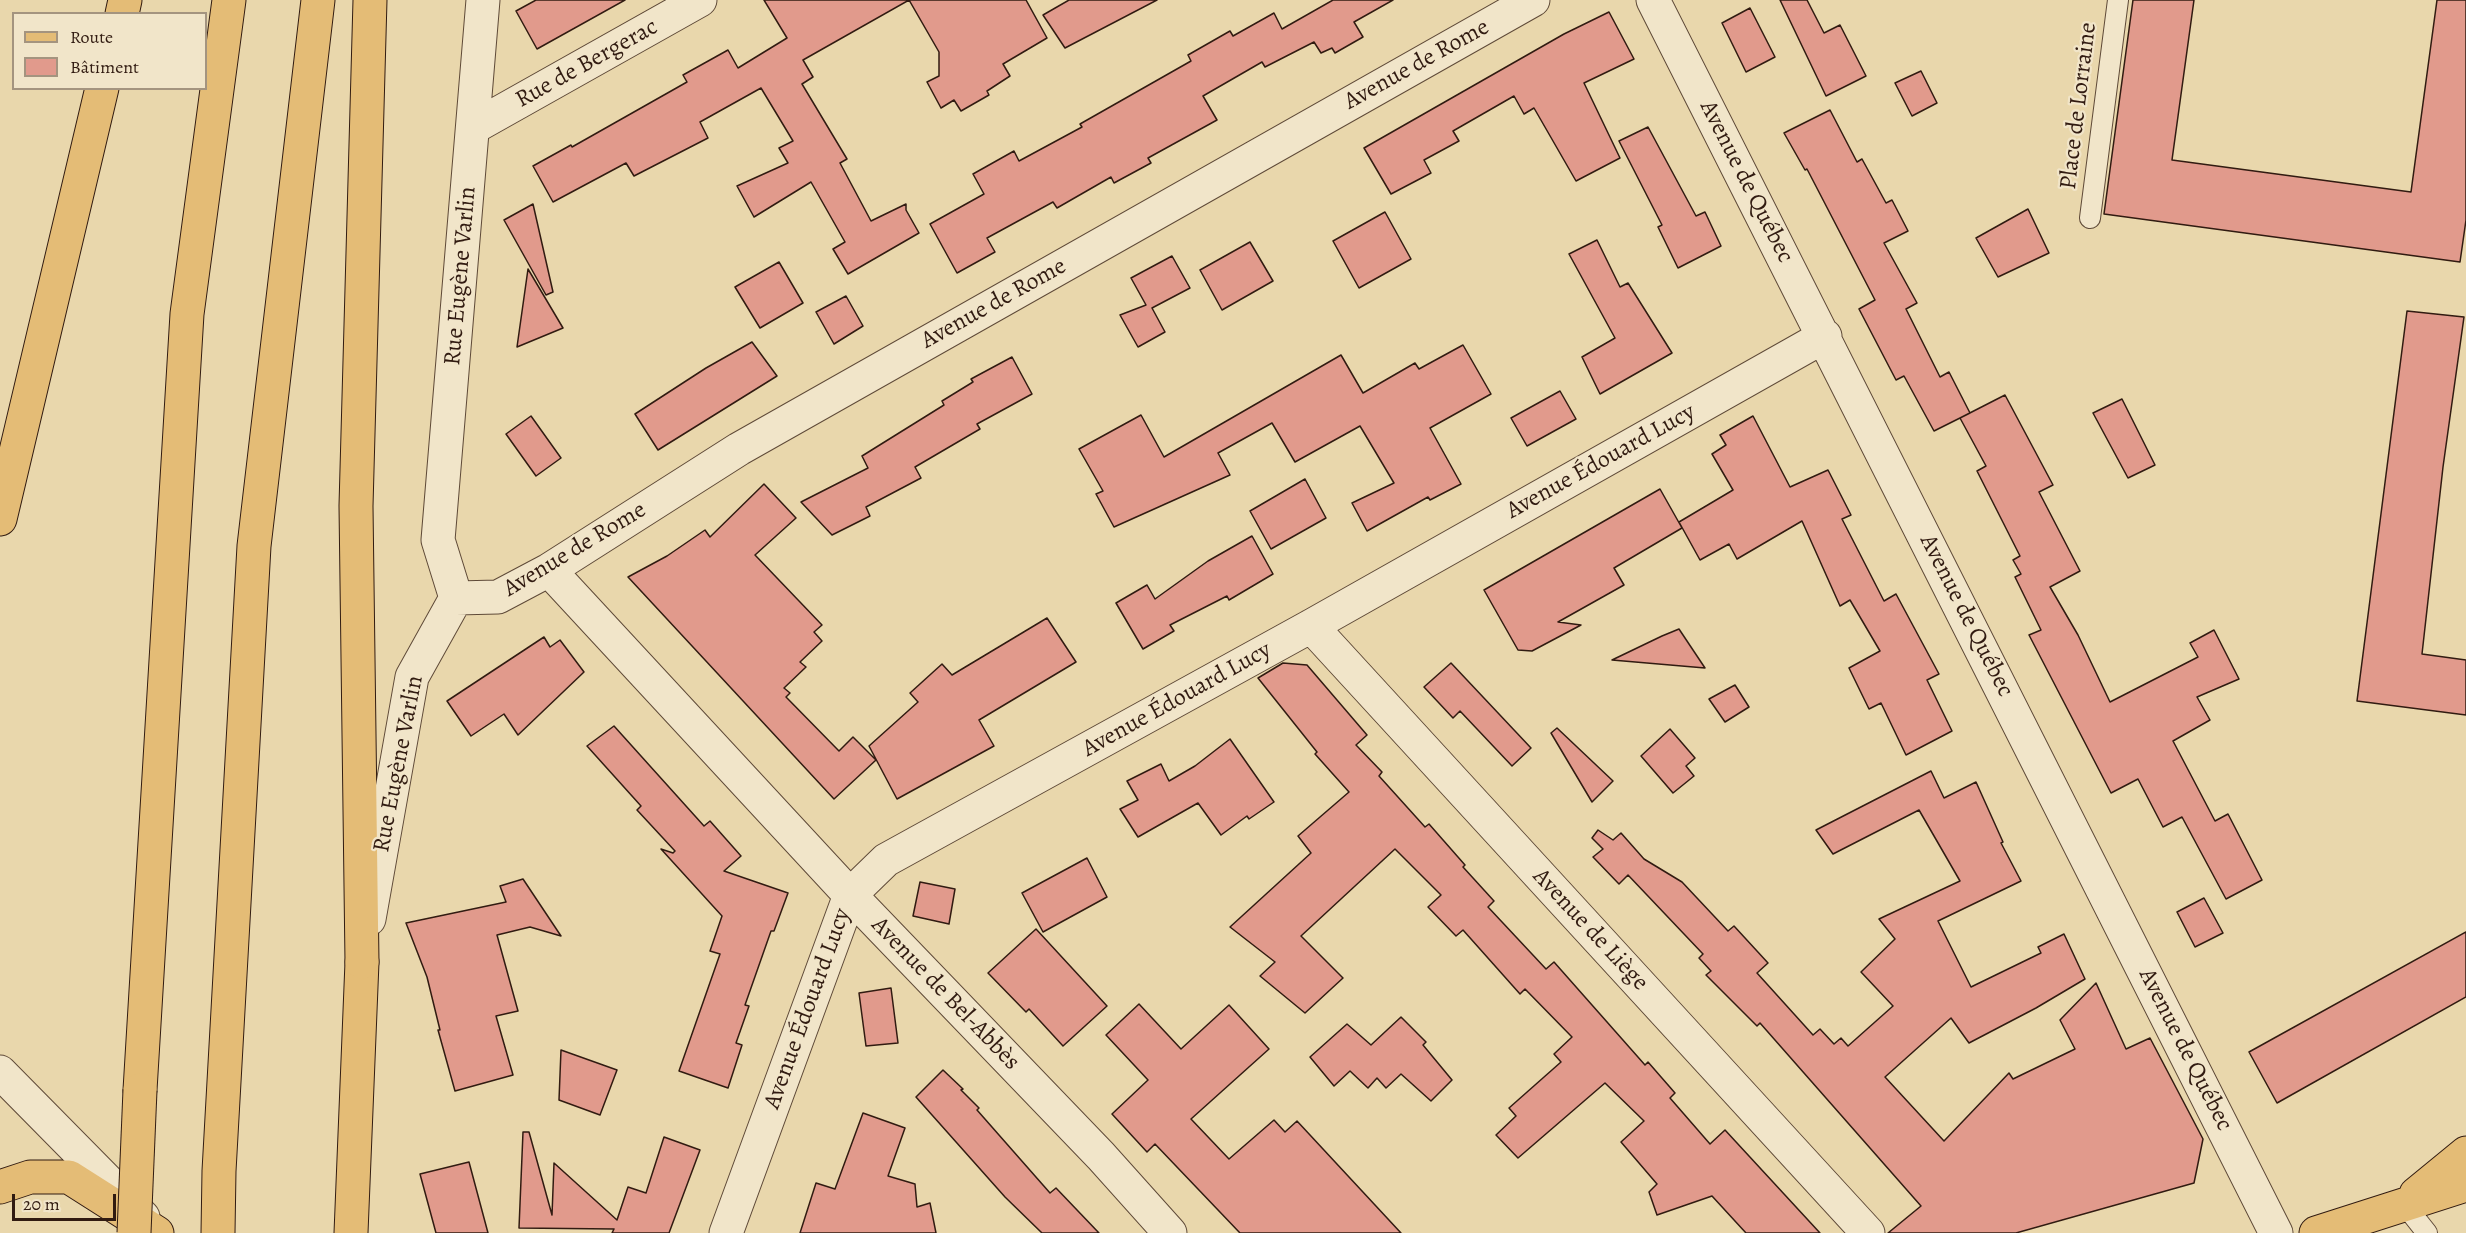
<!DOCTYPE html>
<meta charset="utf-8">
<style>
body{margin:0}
#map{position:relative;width:2466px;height:1233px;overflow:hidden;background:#e9d7ac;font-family:Alegreya,serif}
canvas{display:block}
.legend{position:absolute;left:12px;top:12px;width:195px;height:78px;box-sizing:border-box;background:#f1e5c9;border:2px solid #a4947f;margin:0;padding:8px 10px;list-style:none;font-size:18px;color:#311b11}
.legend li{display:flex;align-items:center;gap:12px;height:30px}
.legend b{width:30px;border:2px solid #a4947f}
.scale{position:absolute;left:12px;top:1194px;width:104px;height:27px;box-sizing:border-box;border:3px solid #311b11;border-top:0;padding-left:8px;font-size:18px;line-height:21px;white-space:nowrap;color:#311b11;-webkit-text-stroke:4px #f1e5c9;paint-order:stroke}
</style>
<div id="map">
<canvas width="2466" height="1233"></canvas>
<ul class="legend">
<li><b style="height:8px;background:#e4bc76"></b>Route</li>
<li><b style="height:16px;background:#e19a8c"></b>Bâtiment</li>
</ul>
<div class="scale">20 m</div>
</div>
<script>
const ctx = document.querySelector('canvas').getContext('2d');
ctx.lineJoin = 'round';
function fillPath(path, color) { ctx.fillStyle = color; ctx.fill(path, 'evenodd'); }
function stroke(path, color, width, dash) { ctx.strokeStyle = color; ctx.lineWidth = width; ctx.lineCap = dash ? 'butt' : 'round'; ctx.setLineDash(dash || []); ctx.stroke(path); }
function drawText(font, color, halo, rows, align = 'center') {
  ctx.font = font + ' Alegreya,serif'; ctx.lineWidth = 4.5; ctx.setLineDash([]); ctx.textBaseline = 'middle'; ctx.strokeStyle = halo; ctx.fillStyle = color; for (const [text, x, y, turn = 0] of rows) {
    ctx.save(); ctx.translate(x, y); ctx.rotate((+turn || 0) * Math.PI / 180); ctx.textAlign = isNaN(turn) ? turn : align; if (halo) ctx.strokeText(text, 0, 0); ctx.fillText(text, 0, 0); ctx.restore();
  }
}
const building = new Path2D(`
 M536,0H625L537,49L516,11Z
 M764,0H909L803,60L813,77L802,84L847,159L840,163L871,221L906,204V210L919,233L848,274L833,249L845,242L811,182L754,217L737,186L788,163L779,148L793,141L761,88L700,122L708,138L634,176L626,163L553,202L533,166L571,145L572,147L687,82L683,75L728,50L738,68L787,38Z
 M909,0H1026L1047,38L1003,64L1010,76L987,91L989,95L961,111L954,100L941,108L927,82L939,76V52Z
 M1069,0H1157L1065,48L1043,15Z
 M1333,0H1393L1354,22L1363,37L1335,53L1332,48L1321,53L1314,42L1265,67L1262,62L1203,96L1217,120L1148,158L1151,163L1114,183L1111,177L1057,208L1053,202L987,238L995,252L957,273L930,224L984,194L973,174L1014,151L1019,161L1082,127L1080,124L1191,61L1188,55L1230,31L1233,36L1274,13L1282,29Z
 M1780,0H1807L1824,33L1840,25L1866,76L1826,96Z
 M2133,0H2194L2172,160L2411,192L2437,0H2466V220L2460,262L2104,214Z
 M1750,8L1775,57L1746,72L1722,23Z
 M1609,12L1634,59L1584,83L1620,158L1576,181L1534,108L1524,114L1514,96L1453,131L1459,141L1424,160L1431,173L1391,194L1364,148L1564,34Z
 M1921,71L1937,103L1912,116L1895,83Z
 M1830,110L1857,162L1862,159L1886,203L1892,200L1908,231L1884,243L1917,303L1906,309L1940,377L1949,372L1970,413L1934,431L1904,376L1896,380L1859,309L1875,300L1807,169L1805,170L1784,133Z
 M1648,127L1696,216L1705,212L1721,246L1678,268L1658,227L1662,225L1619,141Z
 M533,204L553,292L546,295L504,220Z
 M2028,209L2049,253L1998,277L1976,238Z
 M1385,212L1411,259L1359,288L1333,241Z
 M1597,240L1620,287L1628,283L1672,353L1600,394L1582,357L1615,338L1569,254Z
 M1250,242L1273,281L1222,310L1200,270Z
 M1172,256L1190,288L1152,308L1165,332L1138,347L1120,315L1146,305L1131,278Z
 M779,262L803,303L760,328L735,287Z
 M528,269L563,328L517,347Z
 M846,296L863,326L834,344L816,312Z
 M2407,311L2464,317L2443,467L2422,654L2466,660V715L2357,701Z
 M752,342L777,376L658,450L635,414L706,368Z
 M1463,345L1491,394L1430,428L1461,484L1430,500L1428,497L1367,531L1352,503L1394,483L1360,426L1295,462L1272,423L1218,453L1230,475L1114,527L1096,494L1103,491L1079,449L1141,415L1164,457L1341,355L1363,393L1415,363L1419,369Z
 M1012,357L1032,394L977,424L980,429L915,467L921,478L866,507L870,516L832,535L801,502L868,468L862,456L944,405L942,401L973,382L971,379Z
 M1560,391L1576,419L1527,446L1511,418Z
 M2005,395L2053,485L2039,492L2080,571L2050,587L2078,635L2110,702L2198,657L2190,643L2214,630L2239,679L2197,697L2210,720L2173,741L2215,821L2228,814L2262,880L2226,899L2182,817L2163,827L2138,779L2111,793L2029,635L2041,630L2015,577L2021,574L2013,560L2020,556L1977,471L1986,466L1960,418Z
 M2122,399L2155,465L2128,478L2093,413Z
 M531,416L561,458L536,476L506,434Z
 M1753,416L1790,487L1828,470L1851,515L1842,519L1884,601L1896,594L1939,674L1927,680L1952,731L1906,755L1881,703L1869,709L1849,668L1880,651L1850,600L1840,606L1802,521L1737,559L1729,544L1700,560L1679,522L1733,490L1712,454L1726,445L1720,435Z
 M1305,479L1326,518L1271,549L1250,511Z
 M764,484L796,518L755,555L822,625L814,632L822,641L800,662L806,667L784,688L790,693L786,697L839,751L853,737L876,760L834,799L628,577L667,556L705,530L710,537Z
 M1660,489L1682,528L1614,568L1624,585L1558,622L1581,625L1532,651L1518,650L1484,590Z
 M1252,536L1273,574L1229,600L1227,596L1170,625L1174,631L1143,649L1116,603L1147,585L1155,599L1208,561Z
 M1047,618L1076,662L979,720L994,746L897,799L869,746L918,702L910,693L942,664L952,675Z
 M1679,629L1705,668L1612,660L1662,636Z
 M544,637L550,647L560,640L584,672L518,735L504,714L471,736L447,701Z
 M1283,663L1307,665L1367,735L1356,745L1382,772L1379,776L1425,827L1429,824L1465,865L1463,867L1494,901L1488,907L1546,969L1554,962L1645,1065L1648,1062L1675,1093L1670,1098L1710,1144L1725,1130L1820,1233H1746L1712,1196L1657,1215L1649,1192L1657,1184L1621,1142L1644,1121L1605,1083L1518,1158L1496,1135L1516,1116L1509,1108L1561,1062L1554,1054L1572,1037L1525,989L1520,994L1463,930L1456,936L1428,907L1441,895L1395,849L1301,936L1343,978L1305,1013L1260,976L1275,962L1230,927L1311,853L1298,836L1349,792L1315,754L1317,752L1258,678Z
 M1451,663L1531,748L1512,766L1460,711L1453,718L1424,687Z
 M1735,685L1749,707L1725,722L1709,699Z
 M614,726L704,826L710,821L741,856L724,871L788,893L774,931H771L745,1005L749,1006L736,1043L742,1045L728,1088L679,1071L720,954L710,951L722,916L661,849L673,853L675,851L637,810L641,806L587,746Z
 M1557,728L1613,781L1592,802L1551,733Z
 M1670,729L1695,758L1686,766L1694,776L1673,793L1641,756Z
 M1230,739L1274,802L1249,819L1247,816L1221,835L1198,803L1138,837L1120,809L1138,800L1127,781L1161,764L1169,781L1195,766Z
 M1931,771L1944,798L1976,782L2003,842L2001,843L2021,881L1938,921L1971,987L2041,953L2038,947L2064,934L2085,979L2036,1008L1969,1043L1951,1018L1885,1077L1944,1141L2009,1073L2013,1079L2075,1049L2060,1020L2096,983L2126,1049L2150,1038L2203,1139L2194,1183L2016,1233H1888L1921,1206L1760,1023L1757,1026L1706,975L1711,971L1699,958L1703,954L1628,875L1619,884L1593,857L1603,849L1592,838L1598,830L1613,840L1621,833L1644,859L1682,882L1728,931L1734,926L1768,963L1757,973L1813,1035L1820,1029L1834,1044L1841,1038L1848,1046L1893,1006L1861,972L1895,939L1879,919L1960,881L1919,810L1833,854L1816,830Z
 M1087,858L1107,897L1043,932L1022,893Z
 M523,879L561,936L530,927L497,935L518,1011L496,1016L513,1075L455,1091L438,1030H440L427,977L406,923L506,902L500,886Z
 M920,882L955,889L949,924L913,916Z
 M2204,898L2223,933L2195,947L2177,912Z
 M1036,929L1107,1006L1063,1046L1029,1009L1026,1012L988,973Z
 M2466,932V997L2277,1103L2249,1052Z
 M891,988L898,1043L866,1046L859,993Z
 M1139,1004L1181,1049L1229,1005L1269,1049L1191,1119L1229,1159L1274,1120L1285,1132L1297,1121L1401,1233H1240L1155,1144L1147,1152L1112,1114L1148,1080L1106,1035Z
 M1401,1017L1426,1042L1423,1045L1452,1080L1431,1101L1401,1074L1386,1088L1377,1078L1368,1088L1350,1071L1334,1086L1310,1057L1347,1024L1371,1045Z
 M561,1050L617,1070L600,1115L559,1100Z
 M943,1070L963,1089L961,1090L979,1108L977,1110L1050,1193L1056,1188L1099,1233H1042L1005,1197L916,1097Z
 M863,1113L905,1128L888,1176L915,1184L917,1207L930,1203L936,1233H800L816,1183L835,1189Z
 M523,1132H529L552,1215L554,1163L617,1220L628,1187L646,1193L664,1137L700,1150L669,1233H612L614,1229L519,1228Z
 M469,1162L488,1233H436L420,1174Z`);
fillPath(building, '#e19a8c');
stroke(building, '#311b11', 1.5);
const service = new Path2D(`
 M2090,218L2118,0
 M2404,1204L2427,1233`);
const minor = new Path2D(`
 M1653,0L2276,1233
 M474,127L700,0
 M549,570L850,895L1101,1156L1170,1233
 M456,598L498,597L549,570L739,449L1533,0
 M1311,626L1868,1233
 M369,919L412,677L456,598L438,540L483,0
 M726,1233L850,895L886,860L1311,626L1825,336`);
const tertiary = new Path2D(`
 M0,1072L143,1217`);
const primary = new Path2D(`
 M0,1187L30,1177H69L157,1233
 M2416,1194L2466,1153
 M351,1233L362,962
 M2316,1233L2466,1185`);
const motorway = new Path2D(`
 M122,14L125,0
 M0,519L102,88
 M362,962L356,506L370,0
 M140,1090L187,314L229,0
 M218,1233L219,1171L254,546L318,0`);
stroke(service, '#5f4a38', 22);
stroke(minor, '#5f4a38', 35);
stroke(tertiary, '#5f4a38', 35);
stroke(primary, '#311b11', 35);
stroke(motorway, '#311b11', 35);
stroke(service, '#f1e5c9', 20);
stroke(minor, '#f1e5c9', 33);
stroke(tertiary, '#f1e5c9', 33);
stroke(primary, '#e4bc76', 33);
stroke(motorway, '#e4bc76', 33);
const motorwayBridge = new Path2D(`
 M134,1233L140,1090`);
stroke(motorwayBridge, '#311b11', 35, []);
stroke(motorwayBridge, '#e4bc76', 33);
drawText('24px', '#311b11', '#f1e5c9', [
 ["Rue de Bergerac",587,64,-29],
 ["Avenue de Rome",1417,65,-29],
 ["Place de Lorraine",2079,106,-83],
 ["Avenue de Québec",1746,182,63],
 ["Rue Eugène Varlin",461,276,-85],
 ["Avenue de Rome",994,304,-29],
 ["Avenue Édouard Lucy",1601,462,-29],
 ["Avenue de Rome",575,550,-31],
 ["Avenue de Québec",1966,616,63],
 ["Avenue Édouard Lucy",1177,700,-29],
 ["Rue Eugène Varlin",399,764,-79],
 ["Avenue de Liège",1590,930,47],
 ["Avenue de Bel-Abbès",945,994,46],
 ["Avenue Édouard Lucy",808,1009,-70],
 ["Avenue de Québec",2185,1050,63]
]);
</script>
